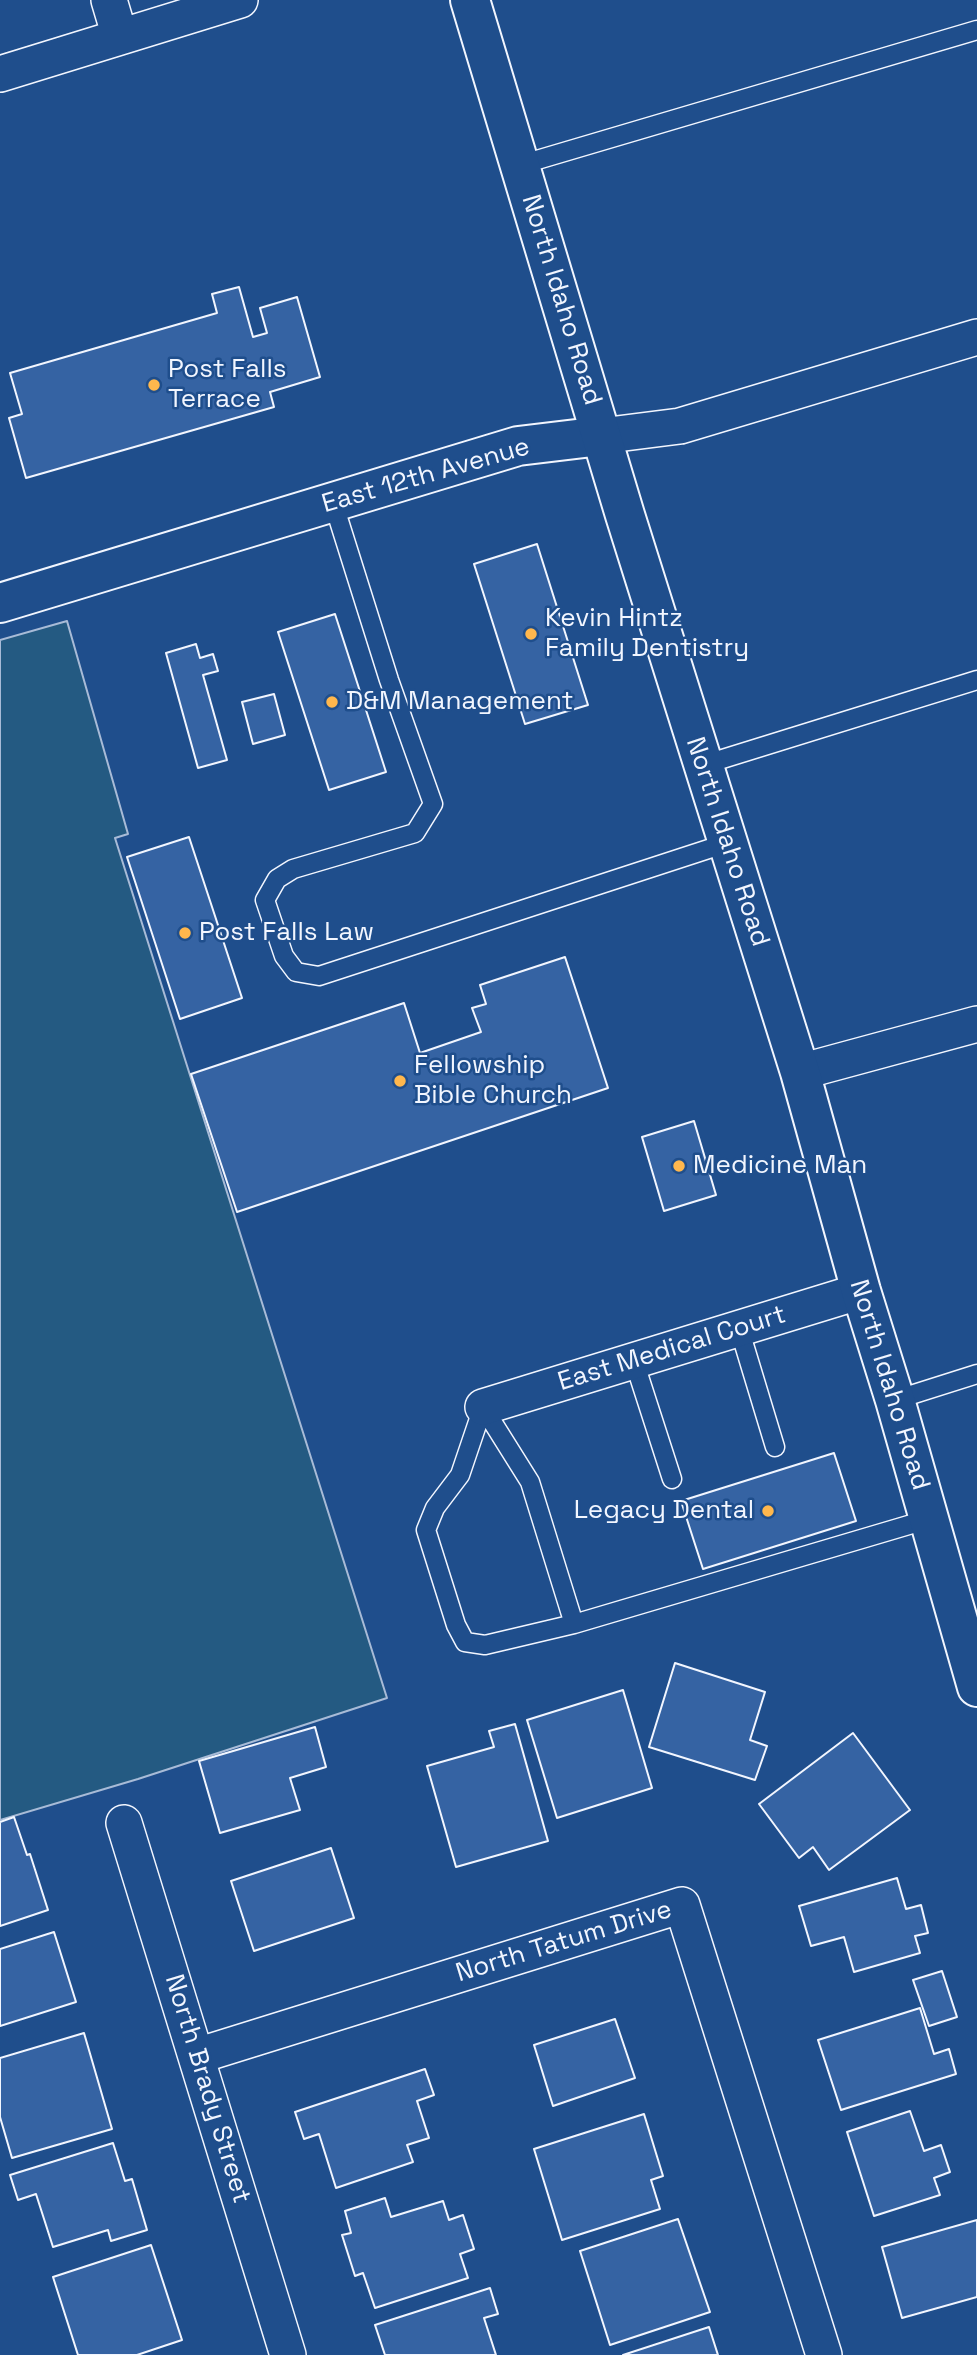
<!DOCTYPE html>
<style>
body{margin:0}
canvas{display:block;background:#1f4e8c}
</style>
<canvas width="977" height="2355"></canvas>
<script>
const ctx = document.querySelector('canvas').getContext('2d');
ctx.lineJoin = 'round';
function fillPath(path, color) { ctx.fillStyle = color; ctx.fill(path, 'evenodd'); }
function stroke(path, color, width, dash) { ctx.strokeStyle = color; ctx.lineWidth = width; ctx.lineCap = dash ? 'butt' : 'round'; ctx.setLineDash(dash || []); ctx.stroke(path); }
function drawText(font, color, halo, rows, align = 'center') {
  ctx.font = font + ' "Space Grotesk",sans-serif'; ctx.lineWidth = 5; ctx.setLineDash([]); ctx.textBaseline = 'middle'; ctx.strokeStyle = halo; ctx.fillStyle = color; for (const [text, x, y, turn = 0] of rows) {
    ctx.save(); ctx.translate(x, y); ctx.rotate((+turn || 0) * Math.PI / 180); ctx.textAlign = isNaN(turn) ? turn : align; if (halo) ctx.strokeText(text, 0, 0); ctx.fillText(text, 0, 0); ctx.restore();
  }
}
const green = new Path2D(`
 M67,621L128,834L115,838L387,1698L138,1779L0,1820V640Z`);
fillPath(green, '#245a82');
stroke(green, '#a8bbd7', 2);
const building = new Path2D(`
 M239,287L253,337L267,333L260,308L297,297L320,377L270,392L274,407L26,478L9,418L22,414L10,373L217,313L212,294Z
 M537,544L588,705L525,724L474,564Z
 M335,614L386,772L329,790L278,632Z
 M196,644L200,658L213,654L218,671L203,675L227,760L198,768L166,653Z
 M274,694L285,735L253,744L242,702Z
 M189,837L242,998L180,1019L127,857Z
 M565,957L608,1088L237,1212L191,1074L404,1003L420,1053L481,1032L472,1008L486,1004L480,985Z
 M694,1121L716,1195L664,1211L642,1137Z
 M834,1453L856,1521L703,1569L681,1501Z
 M675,1663L765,1692L750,1740L767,1746L755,1780L649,1747Z
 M623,1690L652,1788L557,1818L527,1720Z
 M515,1724L548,1841L456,1867L427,1766L494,1747L489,1731Z
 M315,1727L326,1767L290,1778L300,1810L220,1833L199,1761Z
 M853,1733L910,1810L829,1870L813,1847L799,1858L759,1804Z
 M14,1817L27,1855L30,1854L48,1910L0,1926V1822Z
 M331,1848L354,1918L254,1951L231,1881Z
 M897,1878L906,1909L921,1905L928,1933L915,1936L920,1953L854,1972L844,1937L811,1946L799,1906Z
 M54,1932L76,2002L0,2026V1949Z
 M942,1971L957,2017L929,2026L913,1980Z
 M920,2008L934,2054L949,2049L956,2074L841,2110L818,2040Z
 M615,2019L635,2078L553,2106L534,2045Z
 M84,2033L112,2129L12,2158L0,2117V2058Z
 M425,2069L434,2095L417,2101L429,2138L407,2145L413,2162L336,2188L319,2134L304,2139L295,2112Z
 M910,2111L924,2151L941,2145L950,2172L934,2178L940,2195L874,2216L847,2132Z
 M644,2114L663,2176L651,2180L660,2209L562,2240L534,2149Z
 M113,2143L125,2181L132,2179L147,2230L111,2241L108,2230L53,2247L36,2194L18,2200L10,2175Z
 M385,2198L391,2217L443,2201L449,2220L463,2215L474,2249L460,2254L468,2278L375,2308L363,2273L355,2276L342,2235L351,2233L345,2211Z
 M678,2219L710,2312L610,2345L580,2251Z
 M977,2220V2297L902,2318L882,2247Z
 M151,2245L182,2340L137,2355H78L53,2277Z
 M490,2288L498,2314L484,2318L496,2355H385L375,2325Z
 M709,2327L718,2355H623Z`);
fillPath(building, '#3563a3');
stroke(building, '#f2f6ff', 2);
const service = new Path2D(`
 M520,165L977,30
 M333,502L389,680L433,804L415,833L293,869L277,879L265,900L284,956L296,972L319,976L727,843
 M703,765L977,680
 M739,1328L775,1447
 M634,1361L672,1479
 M895,1400L977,1374
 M483,1407L460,1475L435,1508L426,1530L456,1625L465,1642L485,1645L574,1624L929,1519
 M483,1407L530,1482L574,1624`);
const minor = new Path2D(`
 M109,0L120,37
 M0,74L240,0
 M601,436L680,426L977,337
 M800,1072L977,1024
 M483,1407L861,1291
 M124,1823L288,2355
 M197,2056L682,1905L824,2355`);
const tertiary = new Path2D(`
 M0,603L518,446L601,436`);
const secondary = new Path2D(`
 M470,0L625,515L800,1072L861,1291L895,1400L977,1687`);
stroke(service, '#f2f6ff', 21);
stroke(minor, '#f2f6ff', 38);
stroke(tertiary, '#f2f6ff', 42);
stroke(secondary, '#f2f6ff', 42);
stroke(service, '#1f4e8c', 18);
stroke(minor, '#1f4e8c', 35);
stroke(tertiary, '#1f4e8c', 38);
stroke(secondary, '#1f4e8c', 38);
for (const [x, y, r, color] of [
 [154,385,7,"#ffb74d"],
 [531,634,7,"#ffb74d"],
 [332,702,7,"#ffb74d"],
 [185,933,7,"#ffb74d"],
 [400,1081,7,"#ffb74d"],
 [679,1166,7,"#ffb74d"],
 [768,1511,7,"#ffb74d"]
]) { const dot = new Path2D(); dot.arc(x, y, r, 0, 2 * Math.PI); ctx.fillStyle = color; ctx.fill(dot); stroke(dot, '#1f4e8c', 2.5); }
drawText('26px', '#f2f6ff', '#1f4e8c', [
 ["North Idaho Road",561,300,73],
 ["East 12th Avenue",426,476,-16],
 ["North Idaho Road",727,842,72],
 ["East Medical Court",672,1349,-17],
 ["North Idaho Road",889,1385,73],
 ["North Tatum Drive",564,1942,-17],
 ["North Brady Street",207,2089,73]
]);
drawText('26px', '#f2f6ff', '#1f4e8c', [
 ["Post Falls",168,370],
 ["Terrace",168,400],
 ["Kevin Hintz",545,619],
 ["Family Dentistry",545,649],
 ["D&M Management",346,702],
 ["Post Falls Law",199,933],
 ["Fellowship",414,1066],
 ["Bible Church",414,1096],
 ["Medicine Man",693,1166],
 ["Legacy Dental",754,1511,"right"]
], 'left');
</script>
